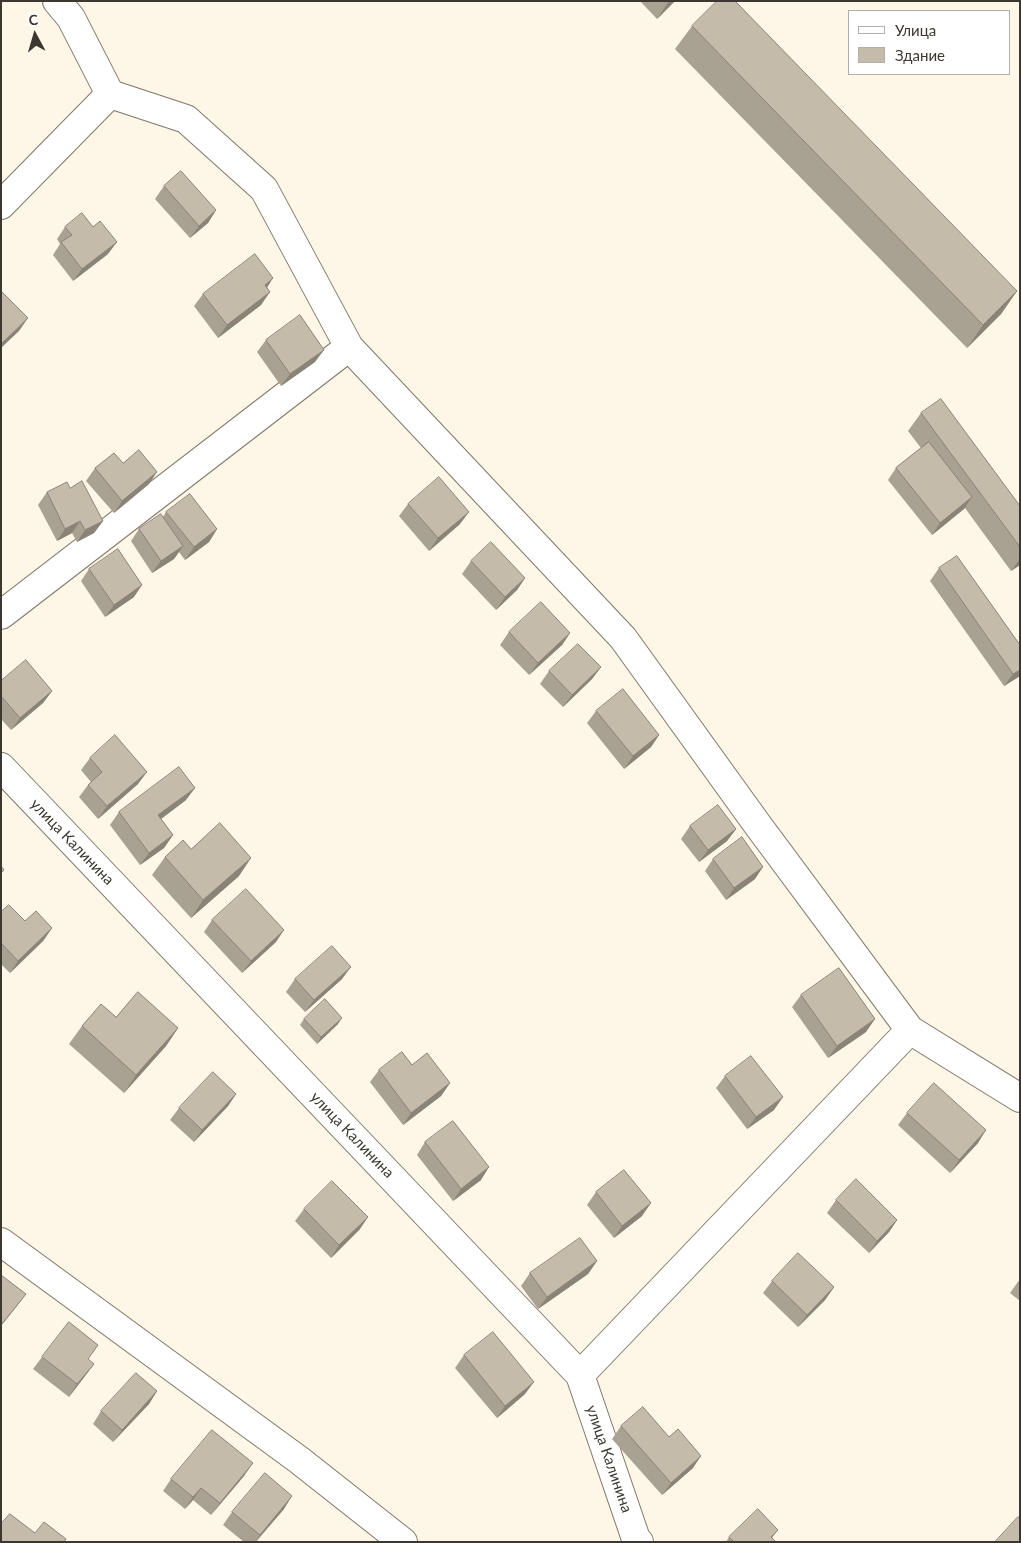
<!DOCTYPE html>
<meta charset="utf-8">
<style>
body{margin:0}
#map{position:relative;width:1021px;height:1543px;overflow:hidden;background:#fef6e7;font-family:Lato,sans-serif}
canvas{display:block}
.frame{position:absolute;inset:0;border:2px solid #3c3831;pointer-events:none}
.legend{position:absolute;left:848px;top:10px;width:162px;height:65px;box-sizing:border-box;background:#fff;border:1px solid #b1afad;margin:0;padding:6px 9px;list-style:none;font-size:15px;color:#3c3831}
.legend li{display:flex;align-items:center;gap:10px;height:25px}
.legend b{width:25px;border:1px solid #b1afad}
.north{position:absolute;left:10px;top:10px;width:50px;height:50px;-webkit-text-stroke:4px #fff;paint-order:stroke;rotate:354deg;font-size:14px;font-weight:700;line-height:20px;text-align:center;color:#3c3831}
.north::after{content:'';display:block;margin:auto;width:18px;height:22px;background:#3c3831;clip-path:polygon(50% 0,100% 100%,50% 72%,0 100%)}
</style>
<div id="map">
<canvas width="1021" height="1543"></canvas>
<div class="frame"></div>
<ul class="legend">
<li><b style="height:6px;background:#fff"></b>Улица</li>
<li><b style="height:14px;background:#c5bbaa"></b>Здание</li>
</ul>
<div class="north">С</div>
</div>
<script>
const ctx = document.querySelector('canvas').getContext('2d');
ctx.lineJoin = 'round';
function stroke(path, color, width, dash) { ctx.strokeStyle = color; ctx.lineWidth = width; ctx.lineCap = dash ? 'butt' : 'round'; ctx.setLineDash(dash || []); ctx.stroke(path); }
function fillPath(path, color) { ctx.fillStyle = color; ctx.fill(path, 'evenodd'); }
function drawText(font, color, halo, rows, align = 'center') {
  ctx.font = font + ' Lato,sans-serif'; ctx.lineWidth = 4.5; ctx.setLineDash([]); ctx.textBaseline = 'middle'; ctx.strokeStyle = halo; ctx.fillStyle = color; for (const [text, x, y, turn = 0] of rows) {
    ctx.save(); ctx.translate(x, y); ctx.rotate((+turn || 0) * Math.PI / 180); ctx.textAlign = isNaN(turn) ? turn : align; if (halo) ctx.strokeText(text, 0, 0); ctx.fillText(text, 0, 0); ctx.restore();
  }
}
const minor = new Path2D(`
 M57,1L71,18L110,94L186,119L264,189L349,347L623,638L757,824L910,1030L1020,1098
 M1,205L110,94
 M1,615L349,347
 M1,767L580,1375L636,1539L639,1542
 M1,1242L299,1460L403,1542
 M580,1375L910,1030`);
stroke(minor, '#817867', 30);
stroke(minor, '#fff', 28);
fillPath(new Path2D(`
 M640,1H675L657,19Z
 M692,26L1017,291L1001,314L967,348L675,49Z
 M164,186L216,210L208,223L190,238L155,199Z
 M65,227L108,254L73,281L53,255L60,244L57,239Z
 M267,288L261,305L218,338L194,306L203,294Z
 M266,340L315,362L281,386L257,352Z
 M921,413L1020,506V565L1011,571L965,508L932,535L888,480L896,468L921,448L908,431Z
 M123,463L149,484L114,513L86,481L95,468Z
 M70,488L103,521L94,533L77,542L72,533L57,541L38,505L47,492Z
 M408,504L460,524L429,551L399,516Z
 M166,512L217,529L209,542L185,560L179,552L174,559L152,573L131,541L139,529L163,517Z
 M471,561L525,578L517,590L496,610L462,574Z
 M939,568L1020,676L1004,686L930,581Z
 M89,569L134,597L105,617L81,581Z
 M509,632L570,633L562,645L529,675L500,645Z
 M601,667L592,679L563,707L540,684L549,671Z
 M1,681L52,691L43,703L11,730L1,719Z
 M596,711L659,735L651,747L624,769L587,723Z
 M90,758L138,784L98,819L79,797L88,785L91,782L81,770Z
 M186,800L161,819L173,835L164,848L140,865L110,825L119,812Z
 M690,826L736,829L727,841L699,862L681,839Z
 M191,849L239,876L191,918L152,875L165,857Z
 M713,859L755,879L726,900L705,871Z
 M1,912L25,921L52,928L43,941L10,973L1,964Z
 M212,920L276,942L242,973L204,932Z
 M295,979H342L305,1012L286,992Z
 M801,995L866,1032L828,1058L792,1007Z
 M116,1017L178,1028L166,1046L124,1093L69,1044L82,1026Z
 M304,1019L338,1024L317,1044L300,1025Z
 M412,1065L450,1083L441,1096L403,1125L370,1082L379,1070Z
 M725,1076L774,1110L747,1129L716,1088Z
 M236,1094L228,1106L194,1142L170,1120L179,1108Z
 M907,1113L978,1143L950,1173L898,1125Z
 M425,1142L481,1180L453,1201L417,1155Z
 M596,1192L642,1216L614,1238L587,1205Z
 M836,1200L897,1220L889,1232L869,1253L827,1213Z
 M304,1209L360,1229L331,1258L295,1221Z
 M597,1261L588,1274L538,1309L521,1286L530,1273Z
 M1020,1279V1301L1010,1293Z
 M772,1281L834,1287L825,1300L798,1327L763,1293Z
 M464,1355L525,1394L497,1418L455,1368Z
 M42,1357L94,1364L69,1397L33,1369Z
 M157,1391L149,1404L113,1442L93,1424L101,1411Z
 M621,1426L693,1468L662,1495L612,1439Z
 M244,1476L211,1515L193,1500L185,1509L163,1491L171,1479Z
 M284,1509L256,1542H244L223,1525L232,1512Z
 M778,1530L772,1538L776,1542H726L729,1537Z`), '#a9a192');
fillPath(new Path2D(`
 M669,1H675L657,19Z
 M216,210L208,223L190,238L199,226Z
 M117,242L108,254L73,281L82,269Z
 M273,278L265,291V285Z
 M1017,291L1001,314L967,348L983,325Z
 M270,292L261,305L218,338L227,325Z
 M28,318L19,331L1,348V344Z
 M324,350L315,362L281,386L290,374Z
 M157,472L149,484L114,513L122,501Z
 M972,497L964,509L932,535L940,523Z
 M469,512L460,524L429,551L438,538Z
 M80,521L72,533L57,541L65,529Z
 M103,521L94,533L77,542L85,530Z
 M217,529L209,542L185,560L194,547Z
 M183,546L174,559L152,573L161,561Z
 M1020,559V565L1011,571Z
 M525,578L517,590L496,610L505,597Z
 M142,585L134,597L105,617L114,605Z
 M570,633L562,645L529,675L538,663Z
 M601,667L592,679L563,707L572,695Z
 M1020,670V676L1004,686L1013,674Z
 M52,691L43,703L11,730L20,718Z
 M659,735L651,747L624,769L633,756Z
 M147,772L138,784L98,819L107,806Z
 M195,788L186,800L149,828L158,815Z
 M736,829L727,841L699,862L708,850Z
 M173,835L164,848L140,865L149,853Z
 M251,858L239,876L191,918L203,900Z
 M763,867L755,879L726,900L734,888Z
 M52,928L43,941L10,973L18,961Z
 M284,930L276,942L242,973L251,961Z
 M351,967L342,979L305,1012L314,1000Z
 M342,1018L338,1024L317,1044L321,1037Z
 M875,1019L866,1032L828,1058L837,1046Z
 M178,1028L166,1046L124,1093L136,1075Z
 M450,1083L441,1096L403,1125L411,1113Z
 M236,1094L228,1106L194,1142L202,1130Z
 M783,1097L774,1110L747,1129L756,1117Z
 M986,1130L978,1143L950,1173L959,1160Z
 M489,1167L481,1180L453,1201L461,1189Z
 M651,1203L642,1216L614,1238L622,1226Z
 M368,1217L360,1229L331,1258L339,1245Z
 M897,1220L889,1232L869,1253L877,1241Z
 M597,1261L588,1274L538,1309L547,1297Z
 M834,1287L825,1300L798,1327L807,1315Z
 M26,1294L17,1306L1,1326V1325Z
 M94,1364L85,1376L69,1397L77,1384Z
 M534,1382L525,1394L497,1418L505,1406Z
 M157,1391L149,1404L113,1442L122,1430Z
 M701,1456L693,1468L662,1495L671,1483Z
 M253,1463L244,1476L211,1515L220,1503Z
 M201,1488L193,1500L185,1509L193,1497Z
 M292,1496L284,1509L255,1542L260,1535Z`), '#8a8377');
const building = new Path2D(`
 M717,1H735L1017,291L983,325L692,26Z
 M181,171L216,210L199,226L164,186Z
 M82,213L93,227L100,221L117,242L82,269L61,242L72,235L65,227Z
 M255,254L273,278L265,285L270,292L227,325L203,294Z
 M1,291L28,318L1,344Z
 M300,315L324,350L290,374L266,340Z
 M941,399L1020,506V547L921,413Z
 M929,442L972,497L940,523L896,468Z
 M139,450L157,472L122,501L95,468L114,453L123,463Z
 M439,477L469,512L438,538L408,504Z
 M82,481L103,521L85,530L80,521L65,529L47,492L67,482L70,488Z
 M190,494L217,529L194,547L166,512Z
 M161,514L183,546L161,561L139,529Z
 M491,542L525,578L505,597L471,561Z
 M118,549L142,585L114,605L89,569Z
 M957,556L1020,645V670L1013,674L939,568Z
 M541,602L570,633L538,663L509,632Z
 M578,644L601,667L572,695L549,671Z
 M26,660L52,691L20,718L1,696V681Z
 M623,689L659,735L633,756L596,711Z
 M115,735L147,772L107,806L88,785L102,772L90,758Z
 M179,767L195,788L158,815L173,835L149,853L119,812Z
 M718,805L736,829L708,850L690,826Z
 M220,823L251,858L203,900L165,857L183,840L191,849Z
 M742,837L763,867L734,888L713,859Z
 M1,866L4,870L1,873Z
 M246,889L284,930L251,961L212,920Z
 M9,905L25,921L36,911L52,928L18,961L1,943V912Z
 M332,946L351,967L314,1000L295,979Z
 M839,968L875,1019L837,1046L801,995Z
 M138,992L178,1028L136,1075L82,1026L101,1004L116,1017Z
 M325,999L342,1018L321,1037L304,1019Z
 M402,1052L412,1065L427,1053L450,1083L411,1113L379,1070Z
 M751,1056L783,1097L756,1117L725,1076Z
 M213,1072L236,1094L202,1130L179,1108Z
 M934,1083L986,1130L959,1160L907,1113Z
 M453,1121L489,1167L461,1189L425,1142Z
 M624,1170L651,1203L622,1226L596,1192Z
 M856,1179L897,1220L877,1241L836,1200Z
 M332,1181L368,1217L339,1245L304,1209Z
 M580,1238L597,1261L547,1297L530,1273Z
 M798,1253L834,1287L807,1315L772,1281Z
 M1,1275L26,1294L1,1325Z
 M69,1322L98,1345L88,1359L94,1364L77,1384L42,1357Z
 M493,1332L534,1382L505,1406L464,1355Z
 M136,1373L157,1391L122,1430L101,1411Z
 M643,1407L669,1437L678,1429L701,1456L671,1483L621,1426Z
 M212,1430L253,1463L220,1503L201,1488L193,1497L171,1479Z
 M265,1473L292,1496L260,1535L232,1512Z
 M758,1509L778,1530L771,1537L776,1542H734L729,1537Z
 M10,1514L35,1533L44,1522L66,1539L64,1542H1V1524Z
 M1018,1517L1020,1518V1542H995Z`);
fillPath(building, '#c5bbaa');
stroke(building, '#8a8377', 1);
drawText('15px', '#3c3831', '#fff', [
 ["улица Калинина",72,842,46],
 ["улица Калинина",352,1135,46],
 ["улица Калинина",609,1459,71]
]);
</script>
